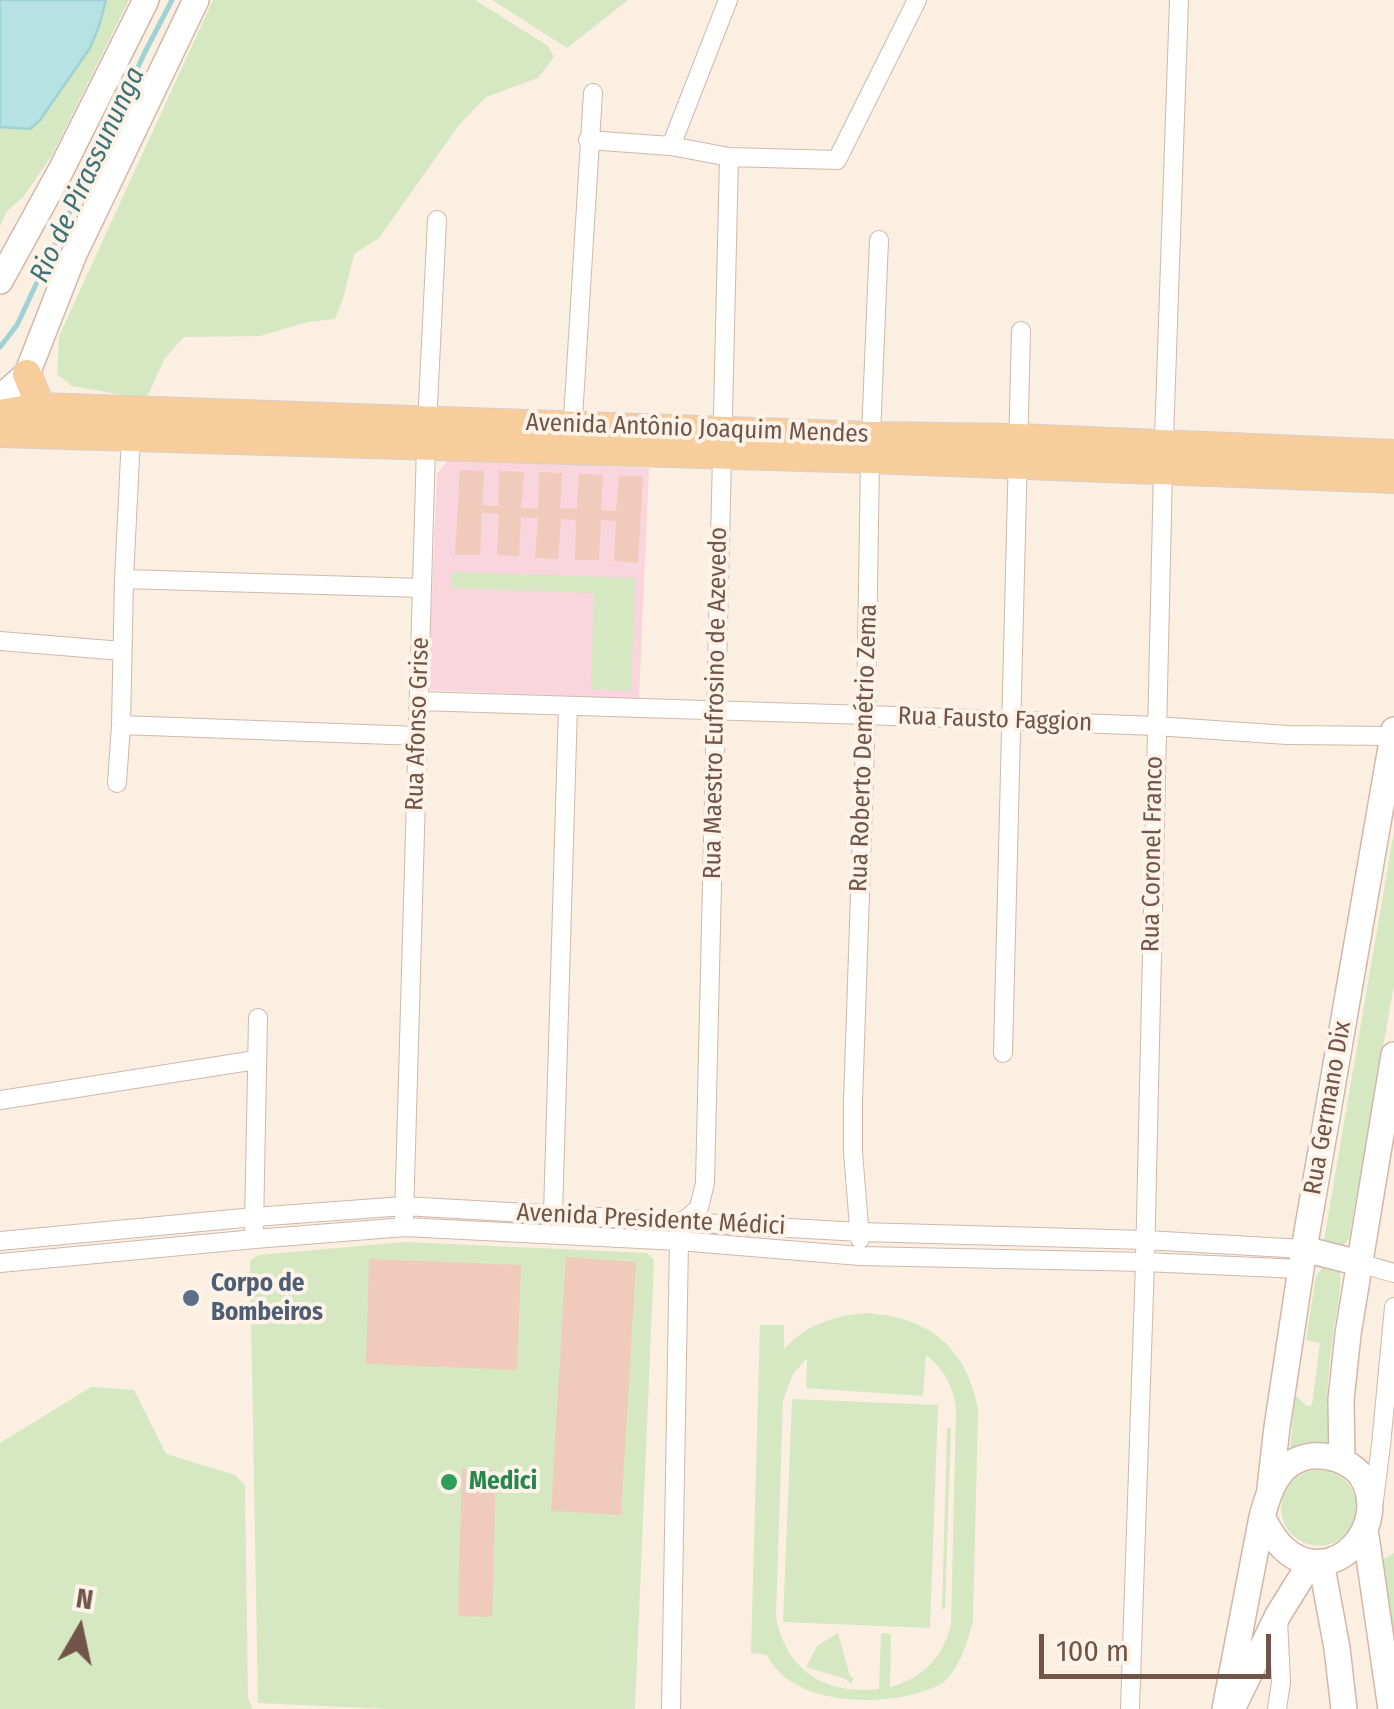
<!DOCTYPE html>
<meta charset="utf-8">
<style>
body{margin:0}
#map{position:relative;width:1394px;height:1709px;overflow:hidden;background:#fbefe2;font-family:"Fira Sans Condensed",sans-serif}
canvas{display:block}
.north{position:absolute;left:30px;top:1579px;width:100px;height:100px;-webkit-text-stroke:8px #fef3e8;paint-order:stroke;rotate:9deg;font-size:28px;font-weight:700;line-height:40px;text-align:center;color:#725449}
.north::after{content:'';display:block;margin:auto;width:35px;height:45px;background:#725449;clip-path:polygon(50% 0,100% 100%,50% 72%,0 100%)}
.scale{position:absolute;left:1039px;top:1634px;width:232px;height:45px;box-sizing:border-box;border:5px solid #725449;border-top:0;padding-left:12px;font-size:30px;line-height:35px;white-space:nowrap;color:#725449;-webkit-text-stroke:8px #fef3e8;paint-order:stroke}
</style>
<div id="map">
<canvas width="1394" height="1709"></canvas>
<div class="north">N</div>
<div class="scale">100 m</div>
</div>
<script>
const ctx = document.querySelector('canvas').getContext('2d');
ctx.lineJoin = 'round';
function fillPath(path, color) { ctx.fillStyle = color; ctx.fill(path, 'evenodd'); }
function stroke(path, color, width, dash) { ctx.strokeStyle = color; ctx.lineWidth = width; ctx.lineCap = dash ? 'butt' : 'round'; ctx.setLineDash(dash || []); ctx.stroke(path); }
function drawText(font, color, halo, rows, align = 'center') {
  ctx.font = font + ' "Fira Sans Condensed",sans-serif'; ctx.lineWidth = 8; ctx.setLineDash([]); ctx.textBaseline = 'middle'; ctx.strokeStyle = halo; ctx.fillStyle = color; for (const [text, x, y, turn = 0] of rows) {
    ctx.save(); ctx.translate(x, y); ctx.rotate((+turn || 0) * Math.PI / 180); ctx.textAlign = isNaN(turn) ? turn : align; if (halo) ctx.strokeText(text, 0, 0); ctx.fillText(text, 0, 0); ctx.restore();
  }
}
fillPath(new Path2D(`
 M449,459L649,468L639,699L428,690L437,474Z`), '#f9d5dd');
fillPath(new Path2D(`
 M0,0H129L52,155L24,196L7,211L0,226Z
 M213,0H475L548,46L554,57L538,78L486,97L459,125L379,238L354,254L344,296L335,319L308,322L260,336L184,337L165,358L146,399L72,386L57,374L59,336Z
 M492,0H628L567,48Z
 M452,572L635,578L631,691L591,689L594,593L452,588Z
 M1394,831V985L1349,1239L1343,1246H1328L1324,1240Z
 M405,1242L647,1253L654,1260L635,1709H390L258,1703L250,1261L258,1255Z
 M1324,1266L1340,1271C1342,1293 1336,1313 1333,1335C1328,1371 1324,1411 1332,1447L1290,1451L1295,1395L1307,1406L1312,1405L1320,1343L1306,1340L1316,1276Z
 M865,1313C928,1316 967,1347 978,1410L973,1621C967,1643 960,1668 943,1683C896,1709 792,1709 767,1655L751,1653L760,1325H784V1349C806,1325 833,1316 865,1313ZM926,1355C944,1369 954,1387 956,1410L951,1624C944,1656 922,1679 890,1687L891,1634L881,1633L879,1689C826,1696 784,1669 776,1616L783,1400L793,1374L807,1358L806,1388L923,1396Z
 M91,1387L134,1390L166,1454L235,1475L245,1485L248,1699L253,1709H0V1443Z
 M792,1399L938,1405L930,1628L783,1622Z
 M947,1428H951L945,1609H942Z
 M1281 1508a38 38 0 1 1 76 0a38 38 0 1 1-76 0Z
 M1394,1553V1658L1380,1561Z
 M838,1633L850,1676L854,1679L850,1684L846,1679L806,1667L817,1646Z`), '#d5e8c1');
const water = new Path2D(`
 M0,0H106L99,26L90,48L40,120L30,129L0,127Z`);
fillPath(water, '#b7e2e4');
stroke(water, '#9ed2d5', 2.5);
stroke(new Path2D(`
 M0,347L17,325L145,52L172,0`), '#9ed2d5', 5);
fillPath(new Path2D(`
 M460,470L484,471L482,505L498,506L499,471L524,472L521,508L538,509L539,472L562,473L560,508L577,509L579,474L603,475L601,510L616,511L619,475L643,477L638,563L614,561L616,521L601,520L599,560H575L576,520L561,519L558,559L535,558L538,518L521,517L519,556L497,555L499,514L482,513L480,555H455Z
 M566,1257L636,1262L621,1515L551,1511Z
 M369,1259L521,1265L517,1370L366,1364Z
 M462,1469L496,1470L492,1617L458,1616Z`), '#f0cbbb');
const street = new Path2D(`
 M588,140L671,146L729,157L837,160L917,0
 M671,146L728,0
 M572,434L593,93
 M124,579L422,588
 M0,641L122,651
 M418,701L866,715L1156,726L1287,735L1393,736
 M121,725L418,736
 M117,783L121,725L124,579L131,437
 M1003,1053L1021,331
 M0,1100L256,1060
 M553,1214L568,706
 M404,1217L426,446L437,220
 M254,1228L258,1018
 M860,1239L853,1152V1102L866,715L870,459L879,240
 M0,1241L254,1217L404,1206L860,1232L1146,1240L1304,1249
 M0,1263L255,1239L405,1227L679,1241L860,1256L1145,1262L1300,1269
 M1359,1263L1394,1273
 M1374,1500L1381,1445L1394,1307
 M671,1709L679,1241L685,1220L699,1208L705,1183L729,157
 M1130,1709L1145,1262L1163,469L1179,0
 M1277,1709L1281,1682L1278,1620`);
const secondary = new Path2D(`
 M0,281L61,170L146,0
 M0,398L27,374L74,254L196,0
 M1304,1249L1359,1263
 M1342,1461L1341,1400L1348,1334L1394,1055
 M1270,1488L1277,1427L1304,1249L1394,730
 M1366,1536L1391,1709
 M1321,1562L1337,1648L1344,1709
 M1234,1705L1278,1615L1311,1562
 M1225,1709L1262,1517C1269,1490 1278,1461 1311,1456C1329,1454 1348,1461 1360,1474C1394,1524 1333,1592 1284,1549C1274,1540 1268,1528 1262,1517`);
const primary = new Path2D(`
 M27,374L41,407
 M0,414L41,407L871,436L1018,438L1394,454
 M0,433L870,459L1394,479`);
stroke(street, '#ceb8ac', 20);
stroke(secondary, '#d1b7a9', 28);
stroke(primary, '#d8cfcc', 30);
stroke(street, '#fff', 18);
stroke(secondary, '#fff', 25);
stroke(primary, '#f8cd9c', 28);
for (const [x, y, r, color] of [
 [191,1298,10,"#5c6f8a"],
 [449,1482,10,"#2e9e5b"]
]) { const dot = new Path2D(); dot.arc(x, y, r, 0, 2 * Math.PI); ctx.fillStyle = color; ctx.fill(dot); stroke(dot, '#fef3e8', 4); }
drawText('25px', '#725449', '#fef3e8', [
 ["Avenida Antônio Joaquim Mendes",697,429,2],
 ["Rua Maestro Eufrosino de Azevedo",716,703,-89],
 ["Rua Fausto Faggion",995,720,2],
 ["Rua Afonso Grise",418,724,-88],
 ["Rua Roberto Demétrio Zema",864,748,-88],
 ["Rua Coronel Franco",1153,854,-89],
 ["Rua Germano Dix",1328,1108,-80],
 ["Avenida Presidente Médici",651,1220,3]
]);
drawText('bold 25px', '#4e5e75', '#fef3e8', [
 ["Corpo de",211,1284],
 ["Bombeiros",211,1313]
], 'left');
drawText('bold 25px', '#27864d', '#fef3e8', [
 ["Medici",469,1482]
], 'left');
drawText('italic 28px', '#3e7377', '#fef3e8', [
 ["Rio de Pirassununga",88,175,-65]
]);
</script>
